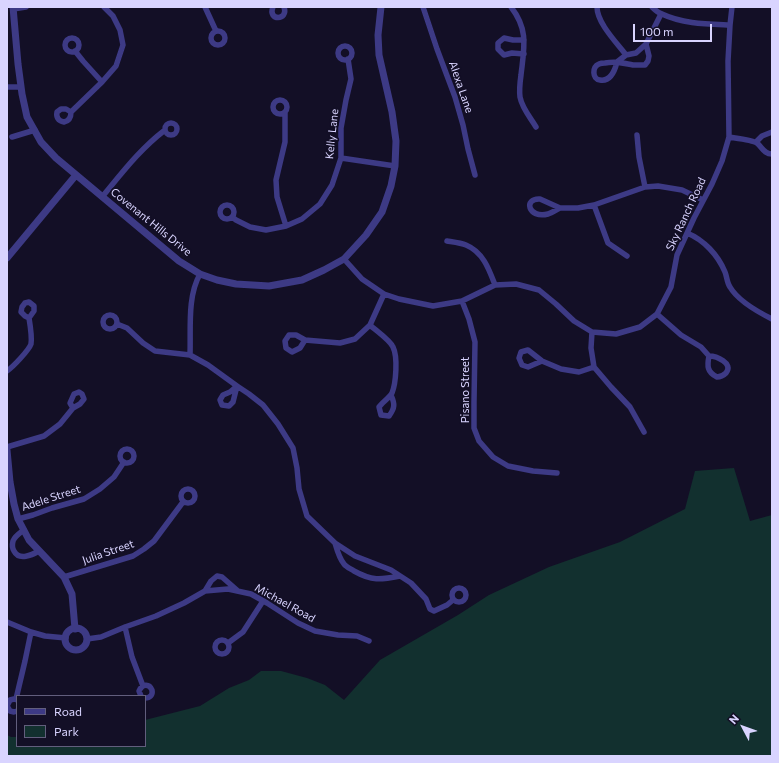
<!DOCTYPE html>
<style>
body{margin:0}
#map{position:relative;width:779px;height:763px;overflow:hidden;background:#130f26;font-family:Commissioner,sans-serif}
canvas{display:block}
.frame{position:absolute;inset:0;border:8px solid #d9d4ff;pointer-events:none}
.legend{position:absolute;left:16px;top:695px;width:130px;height:52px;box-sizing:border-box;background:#130f26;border:1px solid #625e7d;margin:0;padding:5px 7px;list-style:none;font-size:12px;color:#d9d4ff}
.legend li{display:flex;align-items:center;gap:8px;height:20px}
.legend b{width:20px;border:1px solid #625e7d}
.north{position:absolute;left:723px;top:707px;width:40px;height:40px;-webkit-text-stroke:3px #130f26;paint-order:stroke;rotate:311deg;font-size:11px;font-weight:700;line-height:16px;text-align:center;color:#d9d4ff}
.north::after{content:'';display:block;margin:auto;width:14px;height:18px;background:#d9d4ff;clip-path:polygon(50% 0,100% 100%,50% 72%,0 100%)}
.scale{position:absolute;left:633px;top:24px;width:79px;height:18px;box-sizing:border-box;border:2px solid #d9d4ff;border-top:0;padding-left:5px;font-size:12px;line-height:14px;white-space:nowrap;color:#d9d4ff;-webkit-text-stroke:3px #130f26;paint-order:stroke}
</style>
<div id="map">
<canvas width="779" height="763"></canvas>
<div class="frame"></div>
<ul class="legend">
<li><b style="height:5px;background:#3d3a85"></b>Road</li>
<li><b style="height:11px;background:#12302f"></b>Park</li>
</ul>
<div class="north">N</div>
<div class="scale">100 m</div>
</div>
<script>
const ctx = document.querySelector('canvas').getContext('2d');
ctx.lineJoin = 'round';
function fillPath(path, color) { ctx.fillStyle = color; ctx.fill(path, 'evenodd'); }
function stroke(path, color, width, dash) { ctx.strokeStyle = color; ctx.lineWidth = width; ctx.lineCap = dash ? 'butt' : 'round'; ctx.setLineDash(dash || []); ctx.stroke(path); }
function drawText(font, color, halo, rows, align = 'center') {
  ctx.font = font + ' Commissioner,sans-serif'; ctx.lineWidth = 3.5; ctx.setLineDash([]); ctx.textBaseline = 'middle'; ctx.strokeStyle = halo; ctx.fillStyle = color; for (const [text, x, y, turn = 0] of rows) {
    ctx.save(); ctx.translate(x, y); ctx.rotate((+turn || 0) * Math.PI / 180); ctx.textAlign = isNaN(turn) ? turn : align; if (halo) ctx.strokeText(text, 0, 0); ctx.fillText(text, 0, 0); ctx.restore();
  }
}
fillPath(new Path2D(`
 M734,468L750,521L772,515V756H7V735L11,737H17V746H145V720L200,706L229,688L249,680L261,671H281L307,678L325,685L344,700L380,660L458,615L489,595L549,567L620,542L685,509L695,471Z`), '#12302f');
stroke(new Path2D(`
 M205,7L216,31
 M273,7C267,21 289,21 284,7
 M423,7L437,49L455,97L463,125L468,149L475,175
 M511,7C529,30 524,48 521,75C520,82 519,89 520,97C522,108 530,117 536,127
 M597,7C597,23 617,43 626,55
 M652,7C655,10 658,13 662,14C683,24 707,24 730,25
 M13,9L26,7
 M211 38a7 7 0 1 1 14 0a7 7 0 1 1-14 0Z
 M65 45a7 7 0 1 1 14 0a7 7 0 1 1-14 0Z
 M524,40H513L504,38L498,43V49L504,55L512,53L524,54
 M646,44L636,53L626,55L617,62C615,70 611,82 600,80C592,79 592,67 599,64C601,63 603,63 605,63C616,61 622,63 633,65C637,65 641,65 645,65L648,61L649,56L646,44L661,14
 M338 53a7 7 0 1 1 14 0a7 7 0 1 1-14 0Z
 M75,51L83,61L102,82
 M7,87H21
 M273 107a7 7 0 1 1 14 0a7 7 0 1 1-14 0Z
 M71,112L66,109H61L57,112C56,117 58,121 64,122C69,121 71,118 71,112L102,82L116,66L123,45L120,30L113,16L104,7
 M285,112V142L276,180L277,197L281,210L286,226
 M165 129a6 6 0 1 1 12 0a6 6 0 1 1-12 0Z
 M637,135L639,157L645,187
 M12,137L35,130
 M729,137C735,138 753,140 757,143C762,147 764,154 772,154
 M756,142L762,136L772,132
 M341,158L395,166
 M102,197C122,173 140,149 165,130
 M594,205L608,243L627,256
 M220 212a7 7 0 1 1 14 0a7 7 0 1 1-14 0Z
 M560,208C556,210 552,213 548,214C528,219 523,198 540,199L560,208H578L594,205L645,187L658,186L682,190L703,200
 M232,217L236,220L250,227L266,230L286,226L302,219L320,204L332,185L341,158V128L346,100L351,79L348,59
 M687,233C704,240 718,255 725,272C727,277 727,283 730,287C738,301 758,312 772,319
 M447,241C453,242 461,243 466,245C483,252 489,269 495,285
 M344,259L362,279L384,294L399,299L433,306L462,301L495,285L516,284L539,290L556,304L574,321L592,332L616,334L640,327L657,314L671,287L677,255L694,218L712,184L722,161L729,137L728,61L730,25L732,7
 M462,301L469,319L475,342L474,402V428L479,441L493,457L508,466L533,471L557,473
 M657,314L681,335L701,347L709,356C707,366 707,372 717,377C720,377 723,376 726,373C734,363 716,356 709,356
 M103 322a7 7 0 1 1 14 0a7 7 0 1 1-14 0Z
 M117,324L127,328L143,343L155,351L190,355L208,365L237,386L249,394L263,405L278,424L293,448L297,468L299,489L307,516L335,543L355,556L391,570L411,583L426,599L430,609L434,611L447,605L453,600
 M370,325C375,330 390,340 393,347C398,357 396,383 392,393C390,397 382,403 379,407L381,415L389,416C395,408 395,404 391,395
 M592,332L591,348L594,367L611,387L630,407L644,432
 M305,340L300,348L292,352L286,348L285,341L289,335H296L305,340L340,343L355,339L370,325L384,294
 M190,355C191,329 187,297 200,274
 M542,361L528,367L522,365L519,358L521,352L528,350L542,361L561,369L579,372L594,367
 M7,371C13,367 29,350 31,344C32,338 30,324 29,318L34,311V306L29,302L25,303L22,307L21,312L25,316L29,318
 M237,386L233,402L229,406L222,405L220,400L223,395L230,392Z
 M7,447L44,436L60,424L73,408L80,404L84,399L82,394L79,392L74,394L70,403L73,408
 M120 456a7 7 0 1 1 14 0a7 7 0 1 1-14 0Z
 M181 496a7 7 0 1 1 14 0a7 7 0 1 1-14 0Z
 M18,519L33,515L52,508L84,499L100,489L114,477L124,462
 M24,530C20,533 15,536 13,541C12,545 12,548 14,551C19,561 32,555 39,551
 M335,543C337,550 339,558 344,564C346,567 351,569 354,571C372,581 380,580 400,576
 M64,577L133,556L144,549L154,541L183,502
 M452 595a7 7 0 1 1 14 0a7 7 0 1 1-14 0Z
 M205,591L211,581L217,576L222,577L238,591
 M7,622L31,632L45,636L66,638
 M125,627L132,657L143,686
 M87,639L101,637L125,627L156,616L184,603L205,591L228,589L251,594L267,603L298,623L315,631L338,635L357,636L369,641
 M215 647a7 7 0 1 1 14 0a7 7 0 1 1-14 0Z
 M228,643L243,632L263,601
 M141,696L139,691C142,684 149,683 152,690C153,695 150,698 145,698
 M16,699L25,661L31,632
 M17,700L14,699L10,700L7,706L10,711L14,712L17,711`), '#3d3a85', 5.5);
stroke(new Path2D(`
 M13,7L18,64L22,94L27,117L41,142L56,158L179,261L200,274L217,280L236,284L269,286L302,280L324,270L344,259L366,235L382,212L391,186L395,166L396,141L392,112L379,55L378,35L381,7
 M7,258L76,175
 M7,450L10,482L14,504L18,519L29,540L64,577L72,594L75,629
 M65 639a11 11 0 1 1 22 0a11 11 0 1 1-22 0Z`), '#3d3a85', 7);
drawText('11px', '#d9d4ff', '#130f26', [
 ["Alexa Lane",461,87,71],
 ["Kelly Lane",332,134,-84],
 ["Sky Ranch Road",686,214,-65],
 ["Covenant Hills Drive",151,222,39],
 ["Pisano Street",465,390,-90],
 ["Adele Street",51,498,-18],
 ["Julia Street",108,552,-19],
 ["Michael Road",285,603,29]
]);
</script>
